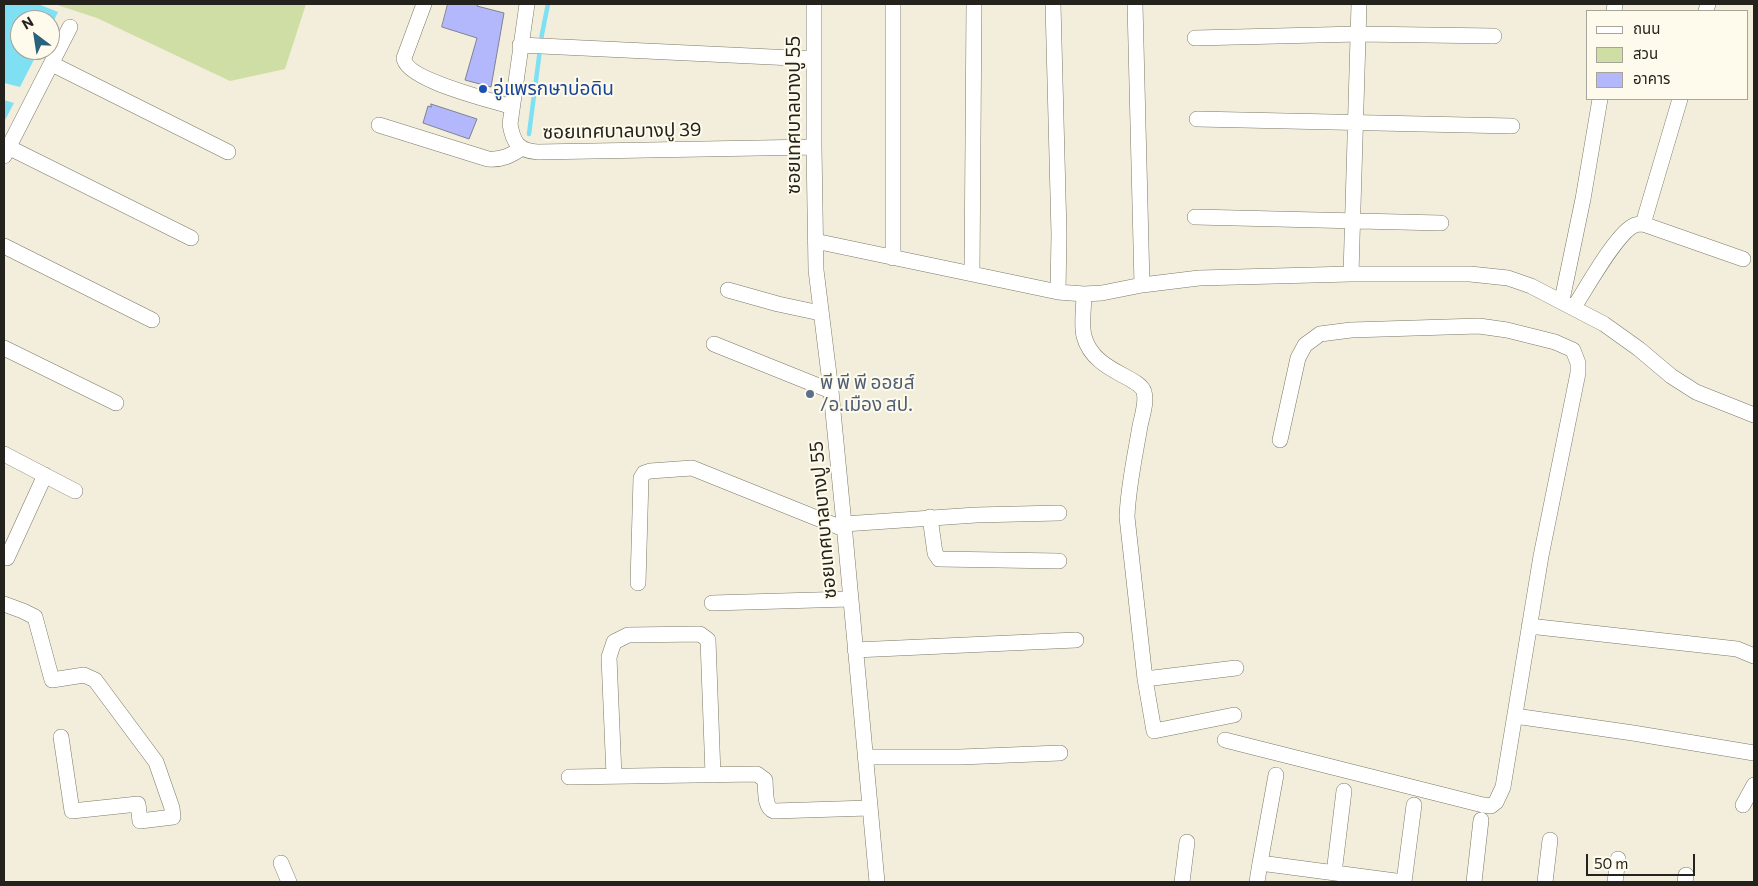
<!DOCTYPE html>
<meta charset="utf-8">
<style>
body{margin:0}
#map{position:relative;width:1758px;height:886px;overflow:hidden;background:#f2eedb;font-family:Commissioner,"Noto Sans Thai",sans-serif}
canvas{display:block}
.frame{position:absolute;inset:0;border:5px solid #24221c;pointer-events:none}
.legend{position:absolute;left:1586px;top:10px;width:162px;height:90px;box-sizing:border-box;background:#fefbec;border:1px solid #a7a499;margin:0;padding:6px 9px;list-style:none;font-size:15px;color:#24221c}
.legend li{display:flex;align-items:center;gap:10px;height:25px}
.legend b{width:25px;border:1px solid #a7a499}
.north{position:absolute;left:10px;top:10px;width:50px;height:50px;box-sizing:border-box;background:#fefbec;border:1px solid #a7a499;border-radius:50%;rotate:329deg;font-size:14px;font-weight:700;line-height:20px;text-align:center;color:#24221c}
.north::after{content:'';display:block;margin:auto;width:18px;height:22px;background:#2a617c;clip-path:polygon(50% 0,100% 100%,50% 72%,0 100%)}
.scale{position:absolute;left:1586px;top:854px;width:109px;height:22px;box-sizing:border-box;border:2px solid #24221c;border-top:0;padding-left:6px;font-size:15px;line-height:18px;white-space:nowrap;color:#24221c;-webkit-text-stroke:4px #fefbec;paint-order:stroke}
</style>
<div id="map">
<canvas width="1758" height="886"></canvas>
<div class="frame"></div>
<ul class="legend">
<li><b style="height:6px;background:#fff"></b>ถนน</li>
<li><b style="height:14px;background:#cedea4"></b>สวน</li>
<li><b style="height:14px;background:#b2b8fb"></b>อาคาร</li>
</ul>
<div class="north">N</div>
<div class="scale">50 m</div>
</div>
<script>
const ctx = document.querySelector('canvas').getContext('2d');
ctx.lineJoin = 'round';
function fillPath(path, color) { ctx.fillStyle = color; ctx.fill(path, 'evenodd'); }
function stroke(path, color, width, dash) { ctx.strokeStyle = color; ctx.lineWidth = width; ctx.lineCap = dash ? 'butt' : 'round'; ctx.setLineDash(dash || []); ctx.stroke(path); }
function drawText(font, color, halo, rows, align = 'center') {
  ctx.font = font + ' Commissioner,"Noto Sans Thai",sans-serif'; ctx.lineWidth = 4; ctx.setLineDash([]); ctx.textBaseline = 'middle'; ctx.strokeStyle = halo; ctx.fillStyle = color; for (const [text, x, y, turn = 0] of rows) {
    ctx.save(); ctx.translate(x, y); ctx.rotate((+turn || 0) * Math.PI / 180); ctx.textAlign = isNaN(turn) ? turn : align; if (halo) ctx.strokeText(text, 0, 0); ctx.fillText(text, 0, 0); ctx.restore();
  }
}
fillPath(new Path2D(`
 M54,4H306L285,69L230,81L97,18Z`), '#cedea4');
fillPath(new Path2D(`
 M4,4H38L58,12L50,29V20H20V50H39L20,87L4,83Z
 M4,100L14,103L4,122Z`), '#7fe0f4');
stroke(new Path2D(`
 M529,134L542,34L548,4`), '#7fe0f4', 4.5);
const building = new Path2D(`
 M448,4H478L477,6L504,13L491,87L465,80L477,38L442,27Z
 M431,104L477,119L469,139L423,123L428,106L431,107Z`);
fillPath(building, '#b2b8fb');
stroke(building, '#7f8192', 1);
const minor = new Path2D(`
 M424,4L404,58C405,80 492,100 512,107
 M527,4L510,124C513,142 518,151 538,152L814,147
 M814,4V147L816,270L831,391L844,524L877,882
 M893,4V258
 M1053,4L1059,234L1058,292
 M1135,4L1142,285
 M1614,11L1615,4
 M1706,11L1708,4
 M1195,38L1359,34L1494,36
 M520,45L814,59
 M52,64L228,152
 M1197,119L1512,126
 M379,125L488,159C502,160 510,156 522,148
 M8,147L191,238
 M4,156L70,27
 M1195,217L1441,223
 M1643,224L1680,99
 M815,241L1058,292L1084,294L1102,293L1142,285L1199,278L1351,274H1470L1508,278L1531,286L1604,324L1639,349L1671,376L1696,392L1754,415
 M4,246L152,320
 M972,274L974,4
 M1351,274L1359,4
 M728,290L778,304L820,313
 M1084,294C1084,307 1081,324 1084,336C1093,372 1140,376 1144,392C1147,402 1142,416 1140,426C1135,456 1128,487 1127,517L1145,679L1154,731L1234,715
 M1562,300L1583,199L1600,99
 M1574,307C1586,289 1617,232 1635,225C1638,224 1641,224 1643,224L1743,259
 M714,344L831,391
 M4,348L116,403
 M4,454L75,491
 M930,517L935,553L939,559L1059,561
 M844,524L976,515L1059,513
 M7,558L45,475
 M638,583L641,478L644,473L650,471L692,468L844,529
 M712,603L850,599
 M4,604L23,611L35,617L52,680L84,675L95,680L156,762L172,808L173,817L140,821L138,804L72,811L61,737
 M1529,626L1737,649L1754,656
 M855,650L1076,640
 M1145,679L1236,668
 M1515,716L1633,733L1754,753
 M1225,740L1483,805L1491,806L1496,802L1503,787L1541,556L1578,373V363L1573,350L1555,342L1507,330L1479,326L1351,330L1320,334L1305,345L1298,358L1280,440
 M865,757H960L1060,753
 M614,776L609,657L614,642L628,635L700,634L708,640L713,775
 M569,777L757,774L765,780C766,790 764,808 774,811L869,808
 M1743,805L1754,785
 M281,863L289,882
 M1260,863L1276,775
 M1334,873L1344,791
 M1182,882L1187,842
 M1257,882L1260,863L1403,882
 M1404,882L1414,805
 M1474,882L1481,820
 M1545,882L1550,840
 M1615,882L1618,859
 M1685,882L1686,875`);
stroke(minor, '#7c7968', 16);
stroke(minor, '#fff', 15);
for (const [x, y, r, color] of [
 [483,89,5,"#1a4fb4"],
 [810,394,5,"#5c6f8a"]
]) { const dot = new Path2D(); dot.arc(x, y, r, 0, 2 * Math.PI); ctx.fillStyle = color; ctx.fill(dot); stroke(dot, '#fefbec', 2); }
drawText('19px', '#164399', '#fefbec', [
 ["อู่แพรกษาบ่อดิน",493,89]
], 'left');
drawText('19px', '#24221c', '#fefbec', [
 ["ซอยเทศบาลบางปู 55",794,115,-90],
 ["ซอยเทศบาลบางปู 39",622,131,-1],
 ["ซอยเทศบาลบางปู 55",823,520,-95]
]);
drawText('19px', '#4e5e75', '#fefbec', [
 ["พี พี พี ออยส์",820,383],
 ["/อ.เมือง สป.",820,405]
], 'left');
</script>
